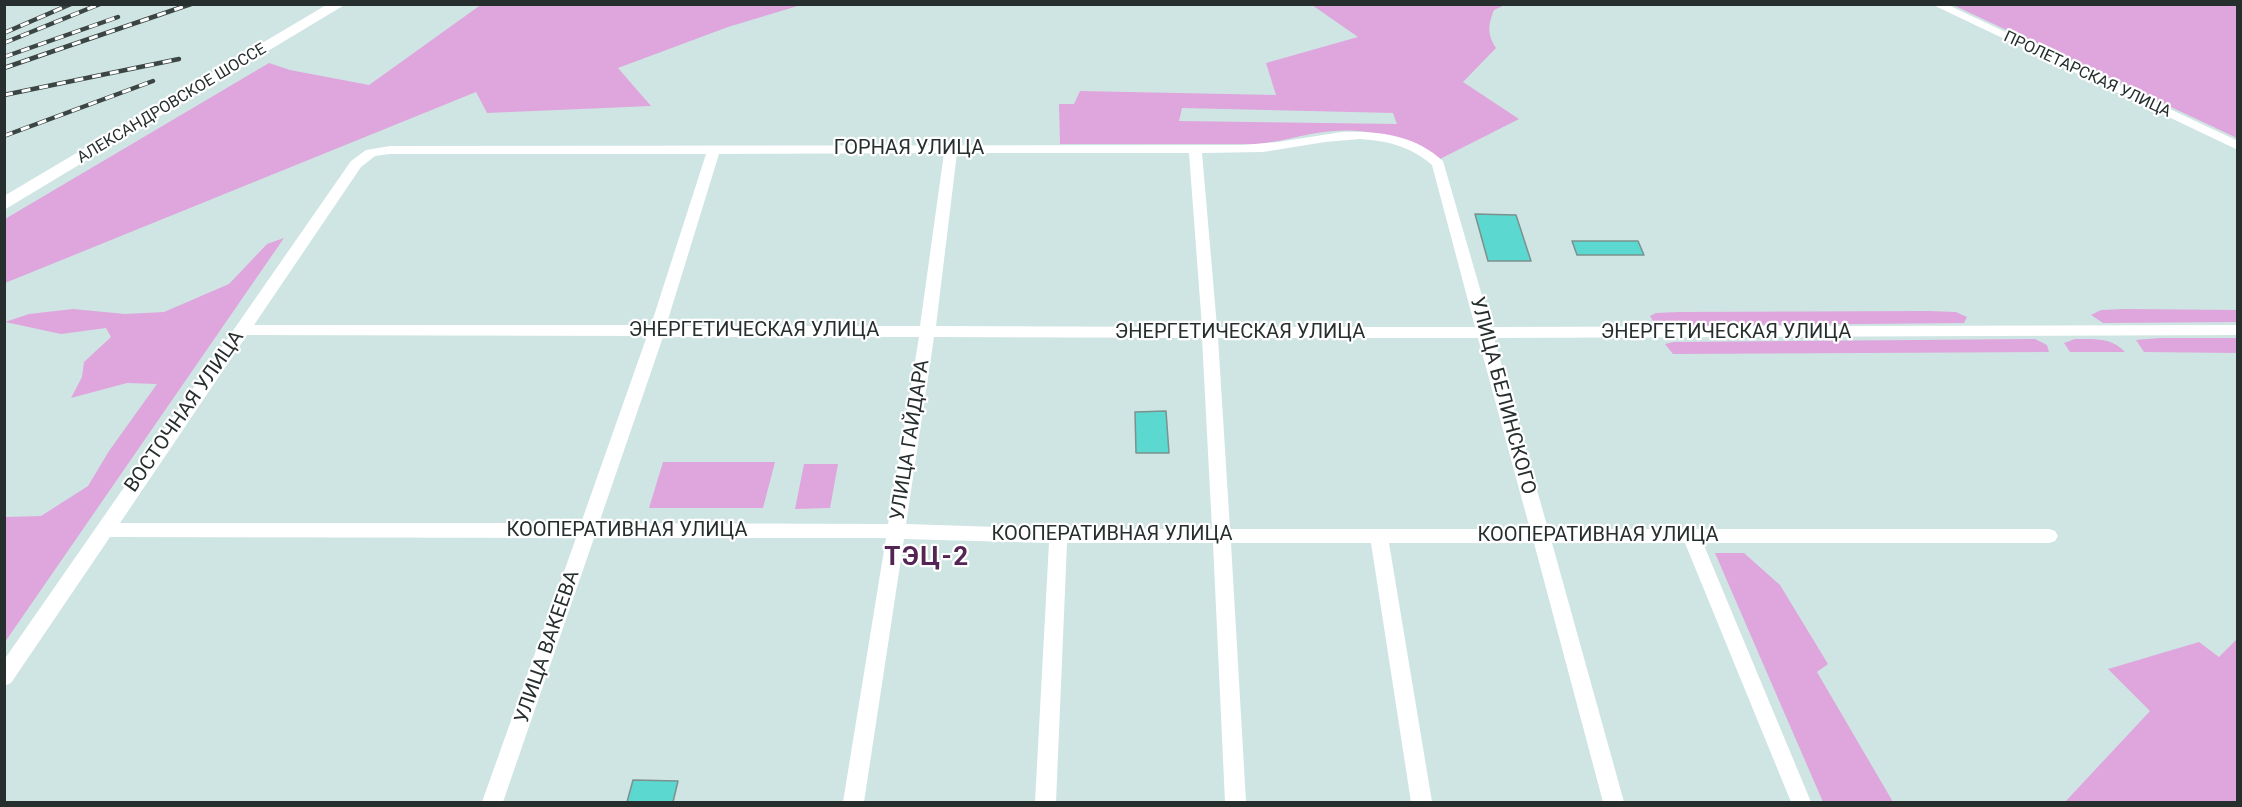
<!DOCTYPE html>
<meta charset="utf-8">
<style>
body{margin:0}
#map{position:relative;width:2242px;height:807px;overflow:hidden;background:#cfe5e3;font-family:Roboto,sans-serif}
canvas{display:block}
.frame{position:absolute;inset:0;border:6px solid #262f2e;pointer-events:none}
</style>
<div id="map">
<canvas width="2242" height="807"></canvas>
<div class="frame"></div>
</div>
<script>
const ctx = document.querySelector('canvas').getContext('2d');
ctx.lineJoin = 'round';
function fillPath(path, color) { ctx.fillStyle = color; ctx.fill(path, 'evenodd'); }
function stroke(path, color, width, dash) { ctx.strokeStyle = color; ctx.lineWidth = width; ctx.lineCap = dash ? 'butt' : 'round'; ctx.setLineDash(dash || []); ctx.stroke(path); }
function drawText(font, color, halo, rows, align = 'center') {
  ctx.font = font + ' Roboto,sans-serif'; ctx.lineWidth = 4.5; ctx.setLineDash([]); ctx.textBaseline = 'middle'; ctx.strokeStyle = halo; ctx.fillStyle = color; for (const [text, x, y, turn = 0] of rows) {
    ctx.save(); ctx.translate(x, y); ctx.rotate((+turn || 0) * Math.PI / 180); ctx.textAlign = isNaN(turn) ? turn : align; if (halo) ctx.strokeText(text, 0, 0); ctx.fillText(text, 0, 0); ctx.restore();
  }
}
fillPath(new Path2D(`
 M482,4L801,5L728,27L618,68L651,106L487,113L476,92L5,283V219L269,63L290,70L369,85Z
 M1507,4L1494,10C1488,25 1487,34 1496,48L1463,82L1519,119L1440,159C1405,136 1359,125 1317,133C1297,136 1279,142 1258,144H1060L1059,104H1074L1080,91L1276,95L1266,63L1358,37L1312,5ZM1182,108L1393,113L1397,124L1179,121Z
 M1953,5H2237V138Z
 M284,238L5,642V517L41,516L88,486L109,451L157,384L127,383L71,398L82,377L84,362L111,337L106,328L61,334L5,322L29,314L73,309L125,314L164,312L229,284L267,244Z
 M2124,309L2237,310V322L2103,323L2091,315L2101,310Z
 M1929,311L1956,312L1967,317L1964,323L1656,326L1650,316L1656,313L1679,312Z
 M2160,338H2237V353L2144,352L2136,340Z
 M2035,339L2047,345L2049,352L1673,354L1665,344L1673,342Z
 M2075,339C2093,339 2112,337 2125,352H2070L2064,343Z
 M663,462H775L763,508H649Z
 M804,464H838L830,508L795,509Z
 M1715,553H1744L1780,585L1828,664L1817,672L1893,802H1823Z
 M2237,639V802H2065L2150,711L2108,669L2199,642L2219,657Z`), '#dea6dd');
const building = new Path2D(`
 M1475,214L1516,215L1531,261H1488Z
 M1572,241H1638L1644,255H1577Z
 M1166,411L1169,453H1136L1135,412Z
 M633,780L678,781L673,802H627Z`);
fillPath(building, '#5bd8cf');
stroke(building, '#7c918f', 1.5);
fillPath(new Path2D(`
 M1931,4H1946L2238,141V150Z
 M1342,132C1380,131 1414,135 1443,161L1491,327L2238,325V335L1494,338L1548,529H2049L2055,531L2058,536L2055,541L2049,543H1703L1811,802H1791L1685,543H1552L1624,802H1603L1534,543H1389L1432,802H1411L1371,543H1231L1246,802H1225L1213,543H1067L1056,802H1035L1049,543L904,539L864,802H843L886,538H594L503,802H482L576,538L110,537L11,683L4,686V660L351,161L366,150L390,146L1243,145L1278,142ZM1360,139C1388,141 1410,146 1432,165L1475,327H1217L1202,153L1263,152L1325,142ZM944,153L920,326H666L719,154ZM957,153H1189L1202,327L936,326ZM390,154H706L651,325H254L361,167L375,156ZM247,335L647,336L581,523H120ZM663,337H919L888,524L599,523ZM934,337L1202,338L1212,529H1058L906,524ZM1218,338H1478L1530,529H1230Z`), '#fff');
fillPath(new Path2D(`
 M328,4H346L4,210V196Z`), '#fff');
const rail = new Path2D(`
 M4,33L71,4
 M4,43L100,4
 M4,57L118,17
 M4,68L191,4
 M4,95L179,59
 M4,136L153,81`);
stroke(rail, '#3b4644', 4.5);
stroke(rail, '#fff', 3, [9]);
drawText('16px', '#262f2e', '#fff', [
 ["ПРОЛЕТАРСКАЯ УЛИЦА",2087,75,25],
 ["АЛЕКСАНДРОВСКОЕ ШОССЕ",172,104,-31]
]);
drawText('20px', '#262f2e', '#fff', [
 ["ГОРНАЯ УЛИЦА",909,149],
 ["ЭНЕРГЕТИЧЕСКАЯ УЛИЦА",754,331],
 ["ЭНЕРГЕТИЧЕСКАЯ УЛИЦА",1240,333],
 ["ЭНЕРГЕТИЧЕСКАЯ УЛИЦА",1726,333],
 ["УЛИЦА БЕЛИНСКОГО",1502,396,75],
 ["ВОСТОЧНАЯ УЛИЦА",185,412,-55],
 ["УЛИЦА ГАЙДАРА",911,440,-81],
 ["КООПЕРАТИВНАЯ УЛИЦА",627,531],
 ["КООПЕРАТИВНАЯ УЛИЦА",1112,535],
 ["КООПЕРАТИВНАЯ УЛИЦА",1598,536],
 ["УЛИЦА ВАКЕЕВА",548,647,-71]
]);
ctx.letterSpacing = '1.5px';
drawText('bold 26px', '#542455', '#fff', [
 ["ТЭЦ-2",927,558]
]);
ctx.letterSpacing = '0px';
</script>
